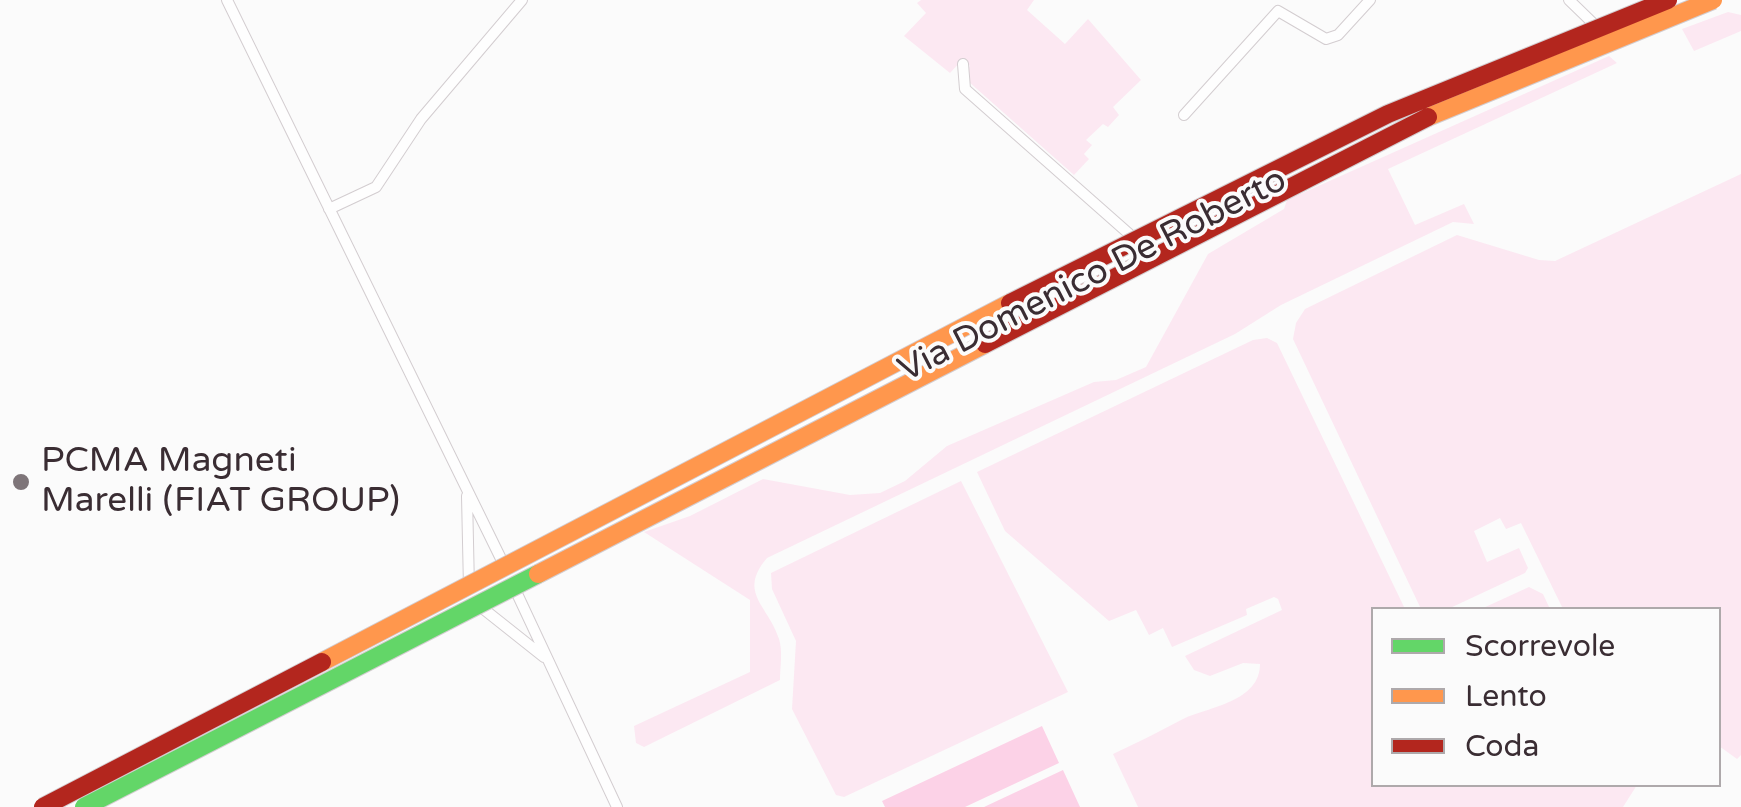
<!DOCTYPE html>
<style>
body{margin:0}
#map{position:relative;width:1741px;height:807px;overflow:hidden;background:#fbfbfb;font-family:"Varela Round",sans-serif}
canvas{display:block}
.legend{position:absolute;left:1371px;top:607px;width:350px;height:180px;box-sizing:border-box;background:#fbfbfb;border:2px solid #aea9ab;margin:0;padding:12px 18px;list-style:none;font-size:30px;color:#3a2d33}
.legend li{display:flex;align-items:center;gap:20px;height:50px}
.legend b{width:50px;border:2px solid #aea9ab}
</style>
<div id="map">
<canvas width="1741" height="807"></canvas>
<ul class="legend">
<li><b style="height:12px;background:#63d668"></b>Scorrevole</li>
<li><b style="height:12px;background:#ff974d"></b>Lento</li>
<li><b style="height:12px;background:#b3261e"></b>Coda</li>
</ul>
</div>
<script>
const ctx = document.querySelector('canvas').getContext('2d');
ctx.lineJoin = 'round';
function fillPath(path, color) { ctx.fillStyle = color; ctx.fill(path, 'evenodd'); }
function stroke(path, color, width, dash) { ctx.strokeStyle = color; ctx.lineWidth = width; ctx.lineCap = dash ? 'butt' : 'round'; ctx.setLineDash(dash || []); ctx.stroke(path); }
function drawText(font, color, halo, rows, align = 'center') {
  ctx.font = font + ' "Varela Round",sans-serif'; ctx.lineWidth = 8; ctx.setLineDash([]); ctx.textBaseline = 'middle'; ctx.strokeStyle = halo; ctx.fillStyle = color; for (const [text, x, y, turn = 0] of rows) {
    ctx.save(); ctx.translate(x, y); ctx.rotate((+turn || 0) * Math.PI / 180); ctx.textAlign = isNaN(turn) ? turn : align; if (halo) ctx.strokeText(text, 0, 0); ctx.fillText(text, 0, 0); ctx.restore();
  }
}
fillPath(new Path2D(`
 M921,0H1034L1027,10L1065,44L1088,19L1141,80L1113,107L1119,115L1108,127L1103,124L1086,140L1092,145L1084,154L1089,159L1074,175L969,82L964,74L970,66L963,59L950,73L904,36L926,13L917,3Z
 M1728,12L1741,15V31L1694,51L1682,29Z
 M1609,56L1617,63L1388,169L1415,225L1464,204L1474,224L1453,222L1281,305L1235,334L767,558C737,593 769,606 779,639C783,651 780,668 780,680L644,747L636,743L634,726L750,672V600L644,532L690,516L763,479L850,495L880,493L905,481L947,446L1094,382L1116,380L1146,367L1208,254L1284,209L1287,200Z
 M1741,174V755L1737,759L1719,746L1718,610L1563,609L1521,523L1506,529L1500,518L1474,531L1487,562L1519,548L1528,568L1525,573L1448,609H1421L1293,339L1296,323L1305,309L1457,235L1539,260L1555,261Z
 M1267,338L1277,343L1405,609L1374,610V784L1637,785L1623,807H1138L1113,754C1137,743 1160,731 1183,719C1208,707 1260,702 1260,664L1243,663L1210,676L1194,670L1185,656L1282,610L1278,599L1274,597L1246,609L1247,615L1172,647L1163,628L1149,635L1136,610L1109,621L1005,531L977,472L1253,340Z
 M961,481L1068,692L844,797L836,795L792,709L796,641L772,589L771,573Z
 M1529,587L1543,594L1550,609H1481Z`), '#fce8f2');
fillPath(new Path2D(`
 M1042,726L1059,763L965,807H885L882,801Z
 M1063,770L1080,807H984Z`), '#fcd2e7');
const street = new Path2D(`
 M227,0L506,569
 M1569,0L1601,31
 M1666,8L1689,0
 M963,64L965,89L1136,240
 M1184,115L1278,11L1326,39L1338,35L1370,0
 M329,209L376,187L421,119L522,0
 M467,496L469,588
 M513,585L617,807
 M476,603L544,657
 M180,745L1323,158L1425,109`);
stroke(street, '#d3cdd0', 12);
stroke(street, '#fefefe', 10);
const fastBridge = new Path2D(`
 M84,807L538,574`);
const slowBridge = new Path2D(`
 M1428,117L1713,0
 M538,574L985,344
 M322,662L1010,303`);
const jamBridge = new Path2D(`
 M1010,303L1388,114L1668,0
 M985,344L1428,117
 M43,807L322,662`);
stroke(fastBridge, '#d3cdd0', 20, []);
stroke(slowBridge, '#d3cdd0', 20, []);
stroke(jamBridge, '#d3cdd0', 20, []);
stroke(fastBridge, '#63d668', 18);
stroke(slowBridge, '#ff974d', 18);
stroke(jamBridge, '#b3261e', 18);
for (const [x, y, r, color] of [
 [21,482,10,"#7e7579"]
]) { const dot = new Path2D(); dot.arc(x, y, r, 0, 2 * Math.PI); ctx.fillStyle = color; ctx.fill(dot); stroke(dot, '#fbfbfb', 4); }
drawText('35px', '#3a2d33', '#fbfbfb', [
 ["Via Domenico De Roberto",1093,276,-27]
]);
drawText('35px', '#3a2d33', '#fbfbfb', [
 ["PCMA Magneti",41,462],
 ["Marelli (FIAT GROUP)",41,502]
], 'left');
</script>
